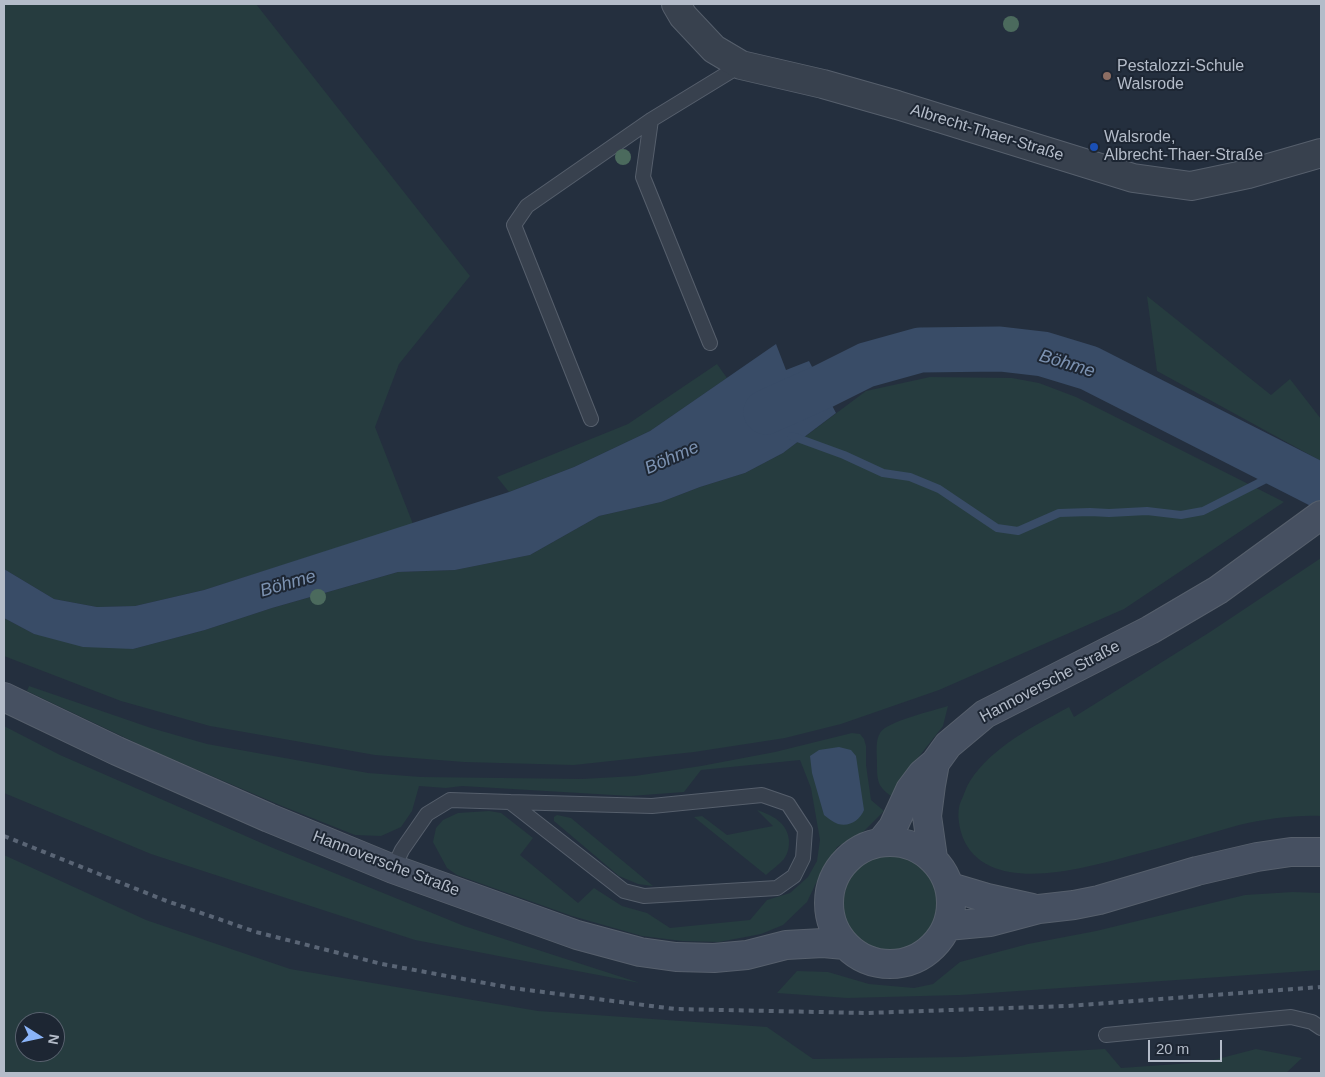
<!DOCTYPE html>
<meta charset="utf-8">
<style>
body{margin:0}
#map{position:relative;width:1325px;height:1077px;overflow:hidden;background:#242f3e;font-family:Arial,sans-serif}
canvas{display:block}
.frame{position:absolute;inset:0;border:5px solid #b4bcc9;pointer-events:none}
.north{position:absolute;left:15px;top:1012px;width:50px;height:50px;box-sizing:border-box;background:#1d2633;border:1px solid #59626f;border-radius:50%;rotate:100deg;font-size:14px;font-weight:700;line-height:20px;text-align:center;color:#b4bcc9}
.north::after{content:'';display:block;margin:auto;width:18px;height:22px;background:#8ab4f8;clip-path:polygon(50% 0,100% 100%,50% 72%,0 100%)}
.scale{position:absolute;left:1148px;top:1040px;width:74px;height:22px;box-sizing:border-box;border:2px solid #b4bcc9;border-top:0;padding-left:6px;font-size:15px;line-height:18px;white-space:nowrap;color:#b4bcc9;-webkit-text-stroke:4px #1d2633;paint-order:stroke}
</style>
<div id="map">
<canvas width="1325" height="1077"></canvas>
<div class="frame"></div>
<div class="north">N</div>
<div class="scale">20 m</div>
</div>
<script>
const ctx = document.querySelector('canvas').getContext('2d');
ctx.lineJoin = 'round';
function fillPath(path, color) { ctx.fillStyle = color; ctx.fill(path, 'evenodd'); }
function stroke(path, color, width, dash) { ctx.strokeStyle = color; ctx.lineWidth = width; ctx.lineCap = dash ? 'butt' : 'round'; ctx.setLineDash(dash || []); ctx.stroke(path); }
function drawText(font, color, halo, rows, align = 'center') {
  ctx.font = font + ' Arial,sans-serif'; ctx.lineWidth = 4; ctx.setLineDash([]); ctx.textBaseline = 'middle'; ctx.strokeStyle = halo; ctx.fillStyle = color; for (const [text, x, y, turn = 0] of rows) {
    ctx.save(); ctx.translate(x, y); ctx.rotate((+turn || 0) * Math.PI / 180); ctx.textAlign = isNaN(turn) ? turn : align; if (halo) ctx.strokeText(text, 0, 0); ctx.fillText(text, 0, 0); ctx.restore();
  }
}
fillPath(new Path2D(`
 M4,4H256L470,276L399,364L375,427L413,524L204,590L135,606L97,607L54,599L4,569Z
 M1147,296L1271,395L1290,379L1321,419V461L1157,371Z
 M717,364L727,378L650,431L574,467L509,492L497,477L628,424Z
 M930,377L1012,378L1039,383L1076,397L1284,502L1124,609L939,690L841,724L785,738L694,752L574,765L464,762L375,755L210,726L121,701L4,656V618L34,634L133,649L205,630L272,608L398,572L455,570L530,555L599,516L661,502L700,487L745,473L783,453L866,391Z
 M1321,558V816C1294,815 1265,819 1239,825C1203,835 1168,846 1133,855C1088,867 988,898 963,838C959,827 956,812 961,801C964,795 966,787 970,781C993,746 1034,726 1069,707L1074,717L1210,632Z
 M29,686L151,728L207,744L368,773L421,777L582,779L635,776L701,766L775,752L852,733L860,734L864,739L866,746V765L871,800L884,811L862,833L837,847L818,879L807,902L783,925L761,934L719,942L682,941L642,936L572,916L457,875L447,868L433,842L436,828L443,820L458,813L489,811L501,813L533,838L520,855L578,903L594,888L622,906L647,913L670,928L750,920L767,900L790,893L808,877L817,861L820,840L811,788L800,760L701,770L684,792L630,796L462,786L446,788L419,786L412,811L401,827L381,836L355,835L282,806L149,749L27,691Z
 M948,706L943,726L910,768L894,798C878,787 877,783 877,763C877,754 875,741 880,733C887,721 933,711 948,706Z
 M4,726L60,755L273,848L464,926L640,983L415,940L151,854L4,793Z
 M757,810C772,815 788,823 789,841C789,848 788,853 784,859C779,865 771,870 766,875L694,817L702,816L727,835L773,826Z
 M557,815L571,818L653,886L638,884L619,876L554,821V817Z
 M842 901a49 49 0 1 1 98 0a49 49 0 1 1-98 0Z
 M4,855L146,920L290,969L538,1011L767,1027L813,1059L963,1057L1105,1049L1121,1068L1206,1062L1256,1049L1302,1058L1286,1073H4ZM25,1022H55V1052H25Z
 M1293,892L1321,893V970L960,995L847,998L777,993L797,971L828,972L869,984L914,988L933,984L960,962L1028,944L1096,931L1245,895Z`), '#263c3f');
fillPath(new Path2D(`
 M776,344L786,370L809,361L836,413L783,453L745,473L700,487L661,502L599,516L530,555L455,570L398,572L272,608L205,630L133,649L83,647L34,634L4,618V569L54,599L97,607L135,606L204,590L509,492L574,467L650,431Z
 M839,747L851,750L856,756L864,810C860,820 850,827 838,824C833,822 828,818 824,815L812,773L810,756L819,750Z`), '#394c67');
stroke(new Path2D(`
 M792,436L844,455L883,473L910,477L939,489L997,528L1018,531L1059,513L1090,512L1109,513L1147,511L1181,515L1203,511L1286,469`), '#394c67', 8);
stroke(new Path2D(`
 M766,412L822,387L866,365L920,350L1000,349L1043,354L1089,368L1321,486`), '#394c67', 45);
const service = new Path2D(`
 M651,120L643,177L710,343
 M591,419L514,225L527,206L651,120L741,65
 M393,869L402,850L427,814L450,800L510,802L624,891L644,896L777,888L794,876L803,858L805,830L788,804L762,795L652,806L510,802
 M1106,1035L1291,1017L1312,1022L1321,1028`);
const minor = new Path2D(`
 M676,4L683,16L714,49L741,65L823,84L897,105L1133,178L1191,186L1248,174L1321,153`);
const secondary = new Path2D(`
 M4,697L117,751L269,818L393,869L577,935L640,952L676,957L714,958L747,955L786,945L823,943L845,945
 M829 903a61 61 0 1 1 122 0a61 61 0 1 1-122 0Z
 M881,842L893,827L910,790L922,774L935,763L948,745L985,714L1150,630L1218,590L1321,515
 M933,858L927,816L931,785L935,763
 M950,887L987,898L1032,908
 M947,926L990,922L1039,909L1074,905L1099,900L1197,871L1257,857L1291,852H1321`);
stroke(service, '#565f6c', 16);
stroke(minor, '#565f6c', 30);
stroke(secondary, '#565f6c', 30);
stroke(service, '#38414e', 14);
stroke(minor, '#38414e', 28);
stroke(secondary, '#465061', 28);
stroke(new Path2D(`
 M4,836L164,900L256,932L382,964L512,988L675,1009L866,1013L1067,1006L1321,987`), '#5a6575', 4, [5, 5]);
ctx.fillStyle = '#4b6a5d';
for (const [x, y] of [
 [1011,24],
 [623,157],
 [318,597]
]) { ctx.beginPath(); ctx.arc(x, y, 8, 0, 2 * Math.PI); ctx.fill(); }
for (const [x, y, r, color] of [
 [1107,76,5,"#8d6e63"],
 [1094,147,5,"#1a4fb4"]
]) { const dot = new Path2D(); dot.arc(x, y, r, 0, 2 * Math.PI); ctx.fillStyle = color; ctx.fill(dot); stroke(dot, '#1d2633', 2); }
drawText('16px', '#b4bcc9', '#1d2633', [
 ["Pestalozzi-Schule",1117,67],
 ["Walsrode",1117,85],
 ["Walsrode,",1104,138],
 ["Albrecht-Thaer-Straße",1104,156]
], 'left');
drawText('16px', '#b4bcc9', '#1d2633', [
 ["Albrecht-Thaer-Straße",987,133,17],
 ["Hannoversche Straße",1050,682,-28],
 ["Hannoversche Straße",386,864,21]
]);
drawText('italic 18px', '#7c92b1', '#1d2633', [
 ["Böhme",1067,364,17],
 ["Böhme",672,458,-24],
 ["Böhme",288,584,-16]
]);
</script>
